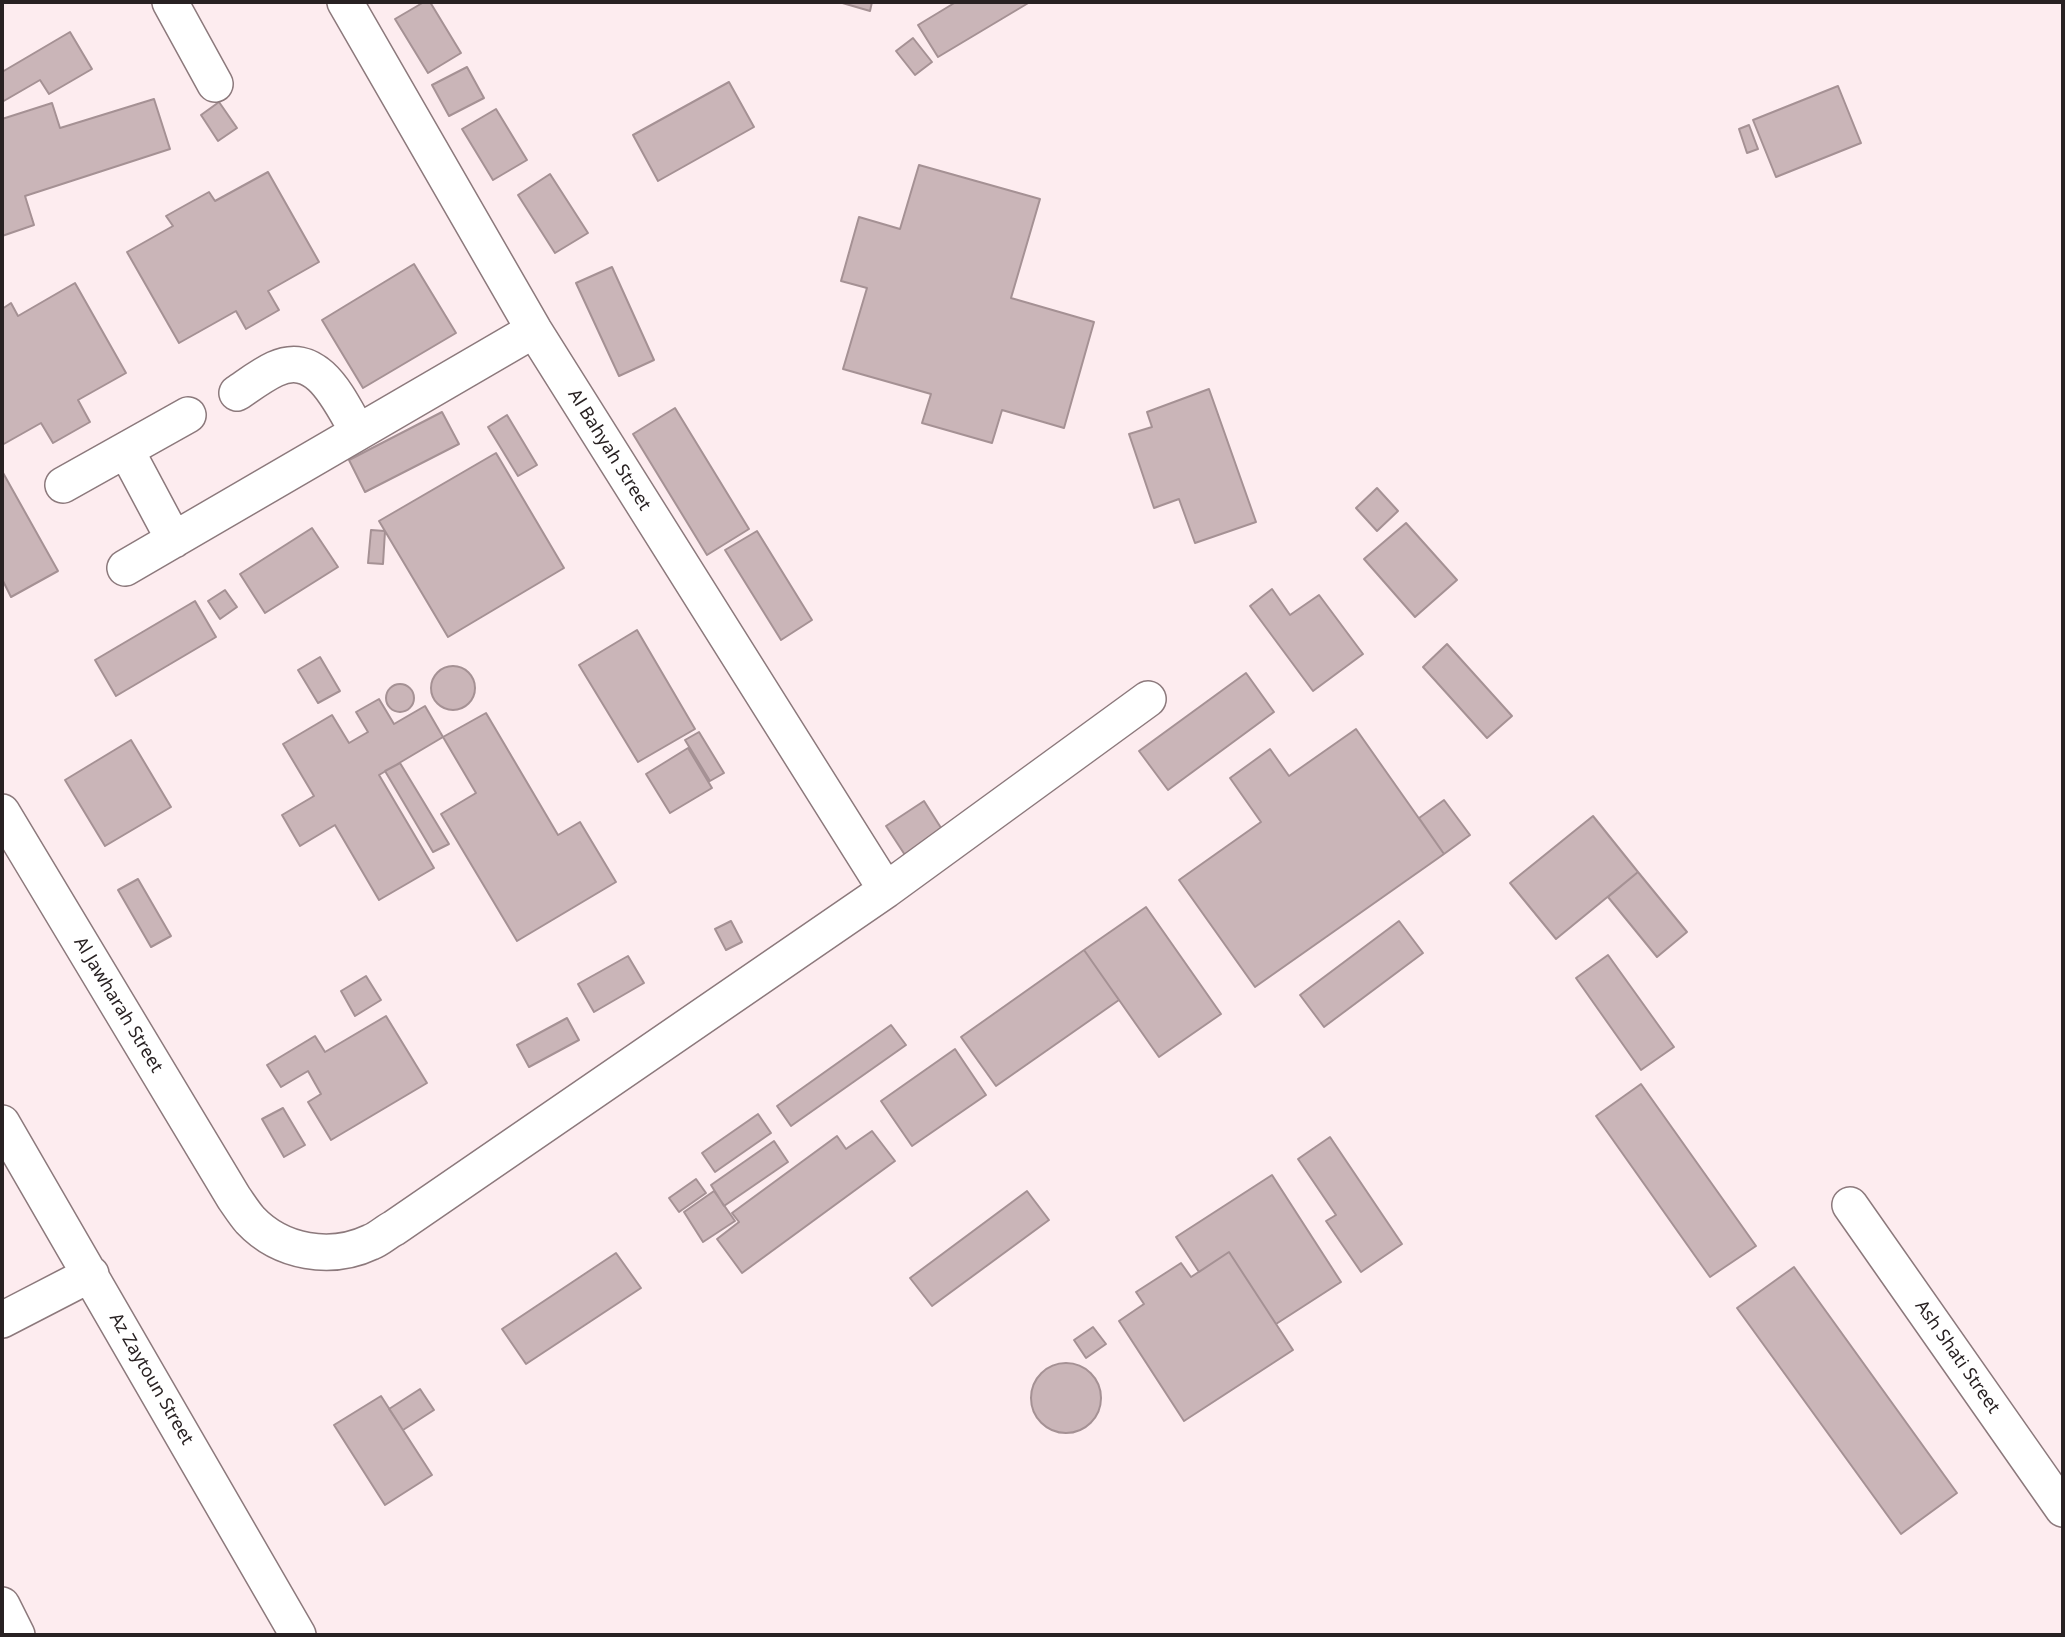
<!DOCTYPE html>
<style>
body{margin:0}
#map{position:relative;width:2065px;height:1637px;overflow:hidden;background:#fdecef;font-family:"Noto Sans",sans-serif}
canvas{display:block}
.frame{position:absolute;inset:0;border:4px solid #282122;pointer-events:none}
</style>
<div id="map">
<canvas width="2065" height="1637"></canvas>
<div class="frame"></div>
</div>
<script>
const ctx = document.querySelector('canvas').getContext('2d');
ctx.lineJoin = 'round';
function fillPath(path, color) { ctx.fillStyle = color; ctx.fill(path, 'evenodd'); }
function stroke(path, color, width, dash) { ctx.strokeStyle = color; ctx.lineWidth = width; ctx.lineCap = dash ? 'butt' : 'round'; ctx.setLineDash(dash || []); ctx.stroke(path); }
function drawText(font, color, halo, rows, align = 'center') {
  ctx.font = font + ' "Noto Sans",sans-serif'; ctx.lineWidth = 5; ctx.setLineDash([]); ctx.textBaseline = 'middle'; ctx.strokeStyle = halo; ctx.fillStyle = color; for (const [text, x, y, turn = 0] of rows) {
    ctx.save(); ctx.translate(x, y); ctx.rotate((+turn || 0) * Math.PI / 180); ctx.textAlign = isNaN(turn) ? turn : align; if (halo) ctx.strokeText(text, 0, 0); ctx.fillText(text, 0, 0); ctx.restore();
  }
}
const building = new Path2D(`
 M424,2H430L461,53L428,73L395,19Z
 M839,2H872L870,11Z
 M956,2H1030L938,57L918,25Z
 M70,32L92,69L49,94L40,80L2,102V72Z
 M913,38L932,62L915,75L896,51Z
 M467,67L484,98L449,116L432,85Z
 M729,82L754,127L658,181L633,135Z
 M1838,86L1861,143L1776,177L1753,120Z
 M154,99L170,149L25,196L34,225L2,236V119L52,103L60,128Z
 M219,102L237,128L218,141L201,115Z
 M496,109L527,160L493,180L462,129Z
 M1749,125L1758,149L1747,153L1739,129Z
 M919,165L1040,199L1011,298L1094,322L1064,428L1002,410L992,443L922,423L931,394L843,369L867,288L841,281L859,217L900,229Z
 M268,172L319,262L268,291L279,310L246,329L236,311L179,343L127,252L173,226L166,216L209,192L215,201Z
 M550,174L588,233L555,253L518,195Z
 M414,264L456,333L363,388L322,320Z
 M612,267L654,360L619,376L576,283Z
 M75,283L126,373L78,400L90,422L53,443L41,423L2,445V309L11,303L18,316Z
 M1209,389L1256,522L1195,543L1179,499L1154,508L1129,434L1152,427L1147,412Z
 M675,408L749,529L707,555L633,434Z
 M442,412L459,444L365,492L349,460Z
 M507,415L537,465L518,476L488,427Z
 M496,453L564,568L448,637L379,521Z
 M2,471L58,571L11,597L2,579Z
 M1377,488L1398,511L1377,531L1356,508Z
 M1406,523L1457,580L1415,617L1364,559Z
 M312,528L338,567L265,613L240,574Z
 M371,530L385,531L383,564L368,563Z
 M757,531L812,620L781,640L725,550Z
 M1272,589L1290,615L1319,595L1363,654L1313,691L1250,606Z
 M225,590L237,607L220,619L208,601Z
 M195,601L216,637L116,696L95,660Z
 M637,630L695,729L638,762L579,665Z
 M1447,644L1512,716L1487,738L1423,667Z
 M320,657L340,691L318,703L298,670Z
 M431 688a22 22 0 1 1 44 0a22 22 0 1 1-44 0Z
 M1246,673L1274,712L1168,790L1139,751Z
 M386 698a14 14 0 1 1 28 0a14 14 0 1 1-28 0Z
 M379,699L394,724L425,706L443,737L379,775L434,868L379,900L335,825L300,846L282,815L314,796L283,744L332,715L349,743L368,732L356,712Z
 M486,713L558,835L580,822L616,882L517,941L441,814L476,793L443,737Z
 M1356,729L1444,854L1255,987L1179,880L1261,822L1230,778L1270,749L1289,776Z
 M699,732L724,773L710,781L685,740Z
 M131,740L171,807L105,846L65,780Z
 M688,748L712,788L670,813L646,774Z
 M400,763L449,844L433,852L385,771Z
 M1444,800L1470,835L1444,854L1419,818Z
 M924,801L943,831L905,855L886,826Z
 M1593,816L1638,872L1556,939L1510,883Z
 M1638,872L1687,932L1657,957L1608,897Z
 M138,879L171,936L151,947L118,890Z
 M1146,907L1221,1014L1159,1057L1084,950Z
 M731,921L742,942L726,950L715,929Z
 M1399,921L1423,953L1324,1027L1300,995Z
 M1084,950L1119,1000L996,1086L961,1037Z
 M1608,955L1674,1047L1641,1070L1576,978Z
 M628,956L644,983L594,1012L578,984Z
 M366,976L381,1000L355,1016L341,991Z
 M386,1016L427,1083L331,1140L308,1102L321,1094L308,1071L281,1087L267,1065L315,1036L325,1052Z
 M567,1018L579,1040L529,1067L517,1045Z
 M891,1025L906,1045L791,1126L777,1106Z
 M955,1049L986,1095L912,1146L881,1101Z
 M1641,1084L1756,1246L1710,1277L1596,1116Z
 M283,1108L305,1145L284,1157L262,1119Z
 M758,1114L771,1133L715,1172L702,1153Z
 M872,1131L895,1161L742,1273L717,1239L739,1222L732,1213L837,1136L846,1149Z
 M1330,1137L1402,1244L1361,1272L1326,1221L1336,1215L1298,1159Z
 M774,1141L788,1162L724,1206L711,1185Z
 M1272,1175L1341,1282L1276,1324L1229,1252L1199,1272L1176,1237Z
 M696,1179L706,1193L679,1212L669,1198Z
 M714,1191L735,1221L703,1242L684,1212Z
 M1027,1191L1049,1220L932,1306L910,1278Z
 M1229,1252L1293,1350L1184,1421L1119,1321L1144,1304L1136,1292L1181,1263L1191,1277Z
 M616,1253L641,1288L526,1364L502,1329Z
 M1794,1267L1957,1493L1901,1534L1737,1308Z
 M1093,1327L1106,1344L1086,1358L1074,1340Z
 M1031 1398a35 35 0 1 1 70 0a35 35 0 1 1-70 0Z
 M420,1389L434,1410L403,1430L389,1409Z
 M381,1396L432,1475L385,1505L334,1425Z`);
fillPath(building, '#cab5b8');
stroke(building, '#a59194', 2);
const street = new Path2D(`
 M170,2L215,84
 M345,2L534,330L886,890
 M237,393C249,385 262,375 275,369C319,349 340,402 358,432
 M126,450L174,540
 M63,485L188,415
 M125,568L534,330
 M2,812L234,1198C239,1205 244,1213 250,1220C281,1253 331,1261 371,1242C379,1239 386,1232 394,1228L886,890L1148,699
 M2,1123L298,1635
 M1850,1205L2063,1509
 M2,1320L91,1274
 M2,1605L17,1635`);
stroke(street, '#8c797c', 38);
stroke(street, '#fff', 35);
drawText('18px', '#282122', '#fff', [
 ["Al Bahyah Street",609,450,58],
 ["Al Jawharah Street",118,1005,59],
 ["Ash Shati Street",1957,1357,55],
 ["Az Zaytoun Street",151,1379,60]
]);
</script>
